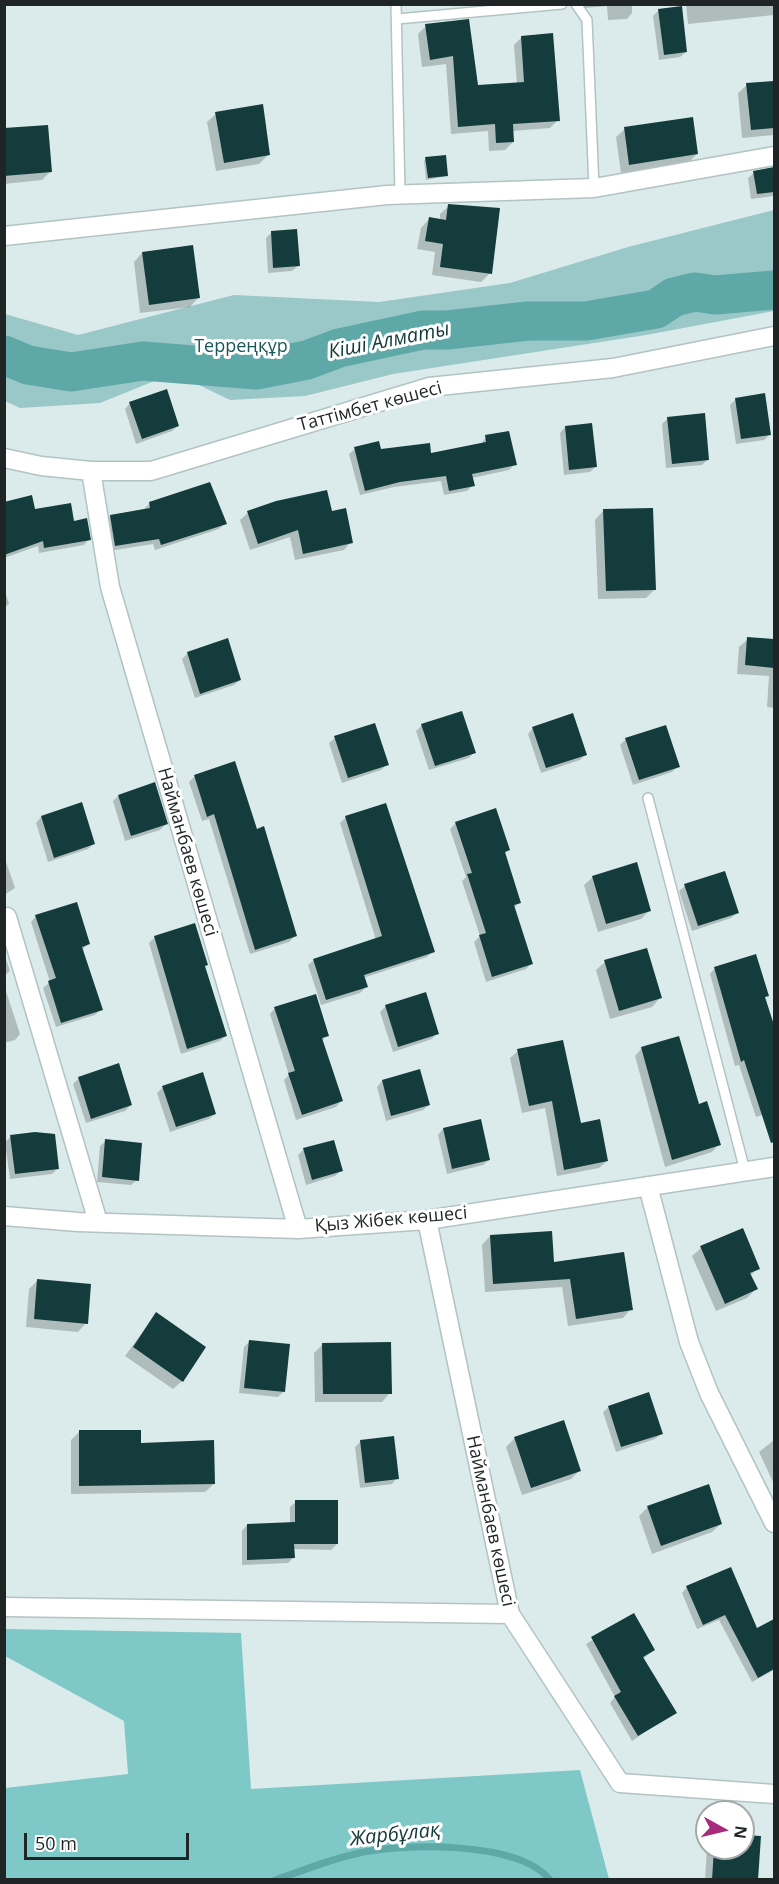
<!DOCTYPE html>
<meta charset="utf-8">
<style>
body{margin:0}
#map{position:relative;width:779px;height:1884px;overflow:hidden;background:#dbebeb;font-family:"Open Sans",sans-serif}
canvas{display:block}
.frame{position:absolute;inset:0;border:6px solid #1f2525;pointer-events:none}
.north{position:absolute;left:695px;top:1800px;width:60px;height:60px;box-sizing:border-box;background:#fff;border:2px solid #a5a8a8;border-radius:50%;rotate:98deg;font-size:16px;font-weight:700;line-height:24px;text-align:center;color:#1f2525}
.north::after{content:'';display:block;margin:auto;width:21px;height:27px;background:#a72a7b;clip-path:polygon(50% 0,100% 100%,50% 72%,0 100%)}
.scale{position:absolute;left:24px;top:1833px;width:165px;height:27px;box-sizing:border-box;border:3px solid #1f2525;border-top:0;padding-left:8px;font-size:18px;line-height:21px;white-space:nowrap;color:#1f2525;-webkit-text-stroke:4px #fff;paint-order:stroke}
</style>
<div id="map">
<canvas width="779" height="1884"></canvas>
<div class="frame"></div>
<div class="north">N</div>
<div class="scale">50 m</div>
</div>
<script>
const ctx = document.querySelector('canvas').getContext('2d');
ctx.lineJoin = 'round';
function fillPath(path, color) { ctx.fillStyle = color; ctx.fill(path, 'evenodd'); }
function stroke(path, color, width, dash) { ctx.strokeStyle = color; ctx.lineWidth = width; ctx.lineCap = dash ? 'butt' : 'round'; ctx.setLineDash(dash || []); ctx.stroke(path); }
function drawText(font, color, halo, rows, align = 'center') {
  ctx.font = font + ' "Open Sans",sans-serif'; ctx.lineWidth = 6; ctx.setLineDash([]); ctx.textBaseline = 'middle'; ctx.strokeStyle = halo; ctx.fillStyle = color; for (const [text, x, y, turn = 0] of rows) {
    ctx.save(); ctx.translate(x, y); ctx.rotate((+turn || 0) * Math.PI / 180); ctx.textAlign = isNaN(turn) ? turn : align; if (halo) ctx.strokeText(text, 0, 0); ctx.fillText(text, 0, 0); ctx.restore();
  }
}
fillPath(new Path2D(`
 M774,210V311L646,335L393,374L305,396L230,400L174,373L100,403L20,408L5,401V314L78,335L234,295L379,302L510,283L628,247Z`), '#9ac7c7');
fillPath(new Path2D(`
 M5,1629L241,1633L251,1789L580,1770L609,1879H5V1788L128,1774L124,1721L5,1656Z`), '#7ec8c8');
fillPath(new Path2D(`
 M585,4H632V13L627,19L608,20L607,6L585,8Z
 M686,4H774V15L688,24Z
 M659,10L686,52L680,57L659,60L653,16Z
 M468,21L477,87L517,84L514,45L522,37L558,120L550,128L512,131L513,142L505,150L489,151L488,131L451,134L446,64L422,67L418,34L426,26Z
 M774,82V135L742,138L738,93L747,85Z
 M216,114L268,155L259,164L216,171L207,122Z
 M625,129L697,154L688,163L621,173L616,137Z
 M4,130L51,171L42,180L4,184Z
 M426,159L447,176L426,180L424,161Z
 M774,169V196L751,199L748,178L754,173Z
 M449,206L490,273L481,282L432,275L435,252L417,249L421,228L429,219L440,221V214Z
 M272,232L298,266L292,271L268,273L266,238Z
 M142,253L198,298L190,307L140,313L134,262Z
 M736,399L770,434L764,440L736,444L730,405Z
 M130,403L178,426L172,431L136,444L125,409Z
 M668,418L708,459L702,465L666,468L662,424Z
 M565,427L596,466L590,472L564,475L560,433Z
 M486,437L515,464L509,470L472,478L473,485L467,491L444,495L441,481L394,487L360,495L349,454L355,449L430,454L481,444Z
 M149,504L225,523L219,529L155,550L153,544L109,551L105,522L110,516L144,509Z
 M4,505L73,522L89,539L84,545L39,553L38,546L4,558Z
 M603,511L655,589L646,598L598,599L595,520Z
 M248,513L351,542L344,550L295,560L290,537L250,550L240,520Z
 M4,588L9,604L4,608Z
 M748,639L774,641V708L767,707L769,676L737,674L739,647Z
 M188,653L240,680L234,685L195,698L182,659Z
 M422,725L474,752L469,758L429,770L416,731Z
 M533,728L585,755L580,760L541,773L528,734Z
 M335,738L387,764L381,770L342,783L329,743Z
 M626,739L678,766L672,772L633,785L620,745Z
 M195,776L256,831L295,936L289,942L250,954L209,819L202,821L189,782Z
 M118,796L166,824L160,830L125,841L113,801Z
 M385,805L433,951L427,957L363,978L366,987L360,993L321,1005L308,965L314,960L376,940L340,823L345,818Z
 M41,817L93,844L88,849L48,862L36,823Z
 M456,823L508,850L504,854L520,902L514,908L531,964L526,969L486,982L474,942L480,936L462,881L466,877L450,829Z
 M4,856L15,888L4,895Z
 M593,877L650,910L641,919L598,932L584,885Z
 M685,886L737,913L731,918L692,931L679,891Z
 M36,916L88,944L83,949L101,1009L95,1015L56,1027L43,988L50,982L31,922Z
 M155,937L207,965L204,967L226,1035L220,1041L181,1054L149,943Z
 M4,953L10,971L4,976Z
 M605,962L660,998L652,1007L610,1019L596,970Z
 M715,968L767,995L764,998L774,1030V1111L756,1117L739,1065L735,1066L710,974Z
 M4,985L20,1034L15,1040L4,1043Z
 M386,1006L437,1033L432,1039L393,1052L380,1012Z
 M275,1008L327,1035L322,1041L341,1101L336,1107L296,1120L284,1080L289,1075L270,1014Z
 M642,1048L719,1144L712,1152L665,1167L635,1056Z
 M518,1051L607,1161L599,1168L557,1176L545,1108L522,1113L510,1058Z
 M79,1078L131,1105L125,1111L86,1123L73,1084Z
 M382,1081L429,1105L423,1110L386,1121L377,1087Z
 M163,1087L215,1114L209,1119L170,1132L157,1093Z
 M443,1129L489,1160L483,1165L447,1174L438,1135Z
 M11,1137L58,1168L52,1174L10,1179L5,1142Z
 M106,1141L137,1180L131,1185L97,1182L100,1146Z
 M333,1142L341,1171L335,1176L306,1185L298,1155L303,1150Z
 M490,1236L631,1309L623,1318L568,1326L562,1287L485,1292L482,1245Z
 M701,1248L758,1268L750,1276L756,1289L747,1298L716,1311L692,1256Z
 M38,1280L86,1323L78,1332L26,1327L29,1289Z
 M156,1314L182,1381L173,1389L125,1356Z
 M250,1341L284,1391L278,1397L239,1393L244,1347Z
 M323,1344L390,1393L382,1402H315L314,1353Z
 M609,1407L661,1434L655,1439L616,1452L603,1412Z
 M80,1431L139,1444L214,1484L205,1492L71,1494V1440Z
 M515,1438L580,1470L571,1479L522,1495L506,1447Z
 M774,1440V1484L759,1452Z
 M361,1441L397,1478L392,1484L360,1488L355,1447Z
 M296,1502L337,1544L331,1550L293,1549V1558L288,1563L242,1565V1531L247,1525L290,1524V1507Z
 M648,1507L721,1524L712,1532L652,1554L639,1516Z
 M687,1587L757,1630L774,1621V1670L752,1682L719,1620L697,1629L682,1593Z
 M634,1615L654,1650L643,1659L675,1712L632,1741L610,1703L615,1697L586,1644Z
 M707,1847L743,1848L757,1880H705Z`), '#0003');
stroke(new Path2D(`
 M275,1880C302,1871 328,1860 355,1854C400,1843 519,1840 550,1880`), '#5ea8a8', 7);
stroke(new Path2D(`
 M4,355L28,365L71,372L143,361L256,370L307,360L339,348L423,330H447L528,321H586L656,309L674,297L695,292L715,295L774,290`), '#5ea8a8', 39);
fillPath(new Path2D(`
 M682,6L687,52L664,55L658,9Z
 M469,19L478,85L524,82L521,36L553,33L560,121L513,124L514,142L496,143L495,124L458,127L453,56L430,60L425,24Z
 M774,81V128L751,130L746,83Z
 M263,104L270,155L224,163L215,112Z
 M693,117L698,154L629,165L624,127Z
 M48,125L52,172L4,176V128Z
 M446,155L448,176L428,178L425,157Z
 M774,167V192L757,194L753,171Z
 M448,204L500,208L492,274L440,267L443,244L425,241L429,217L446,220Z
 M297,229L300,266L273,268L271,231Z
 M193,245L200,298L149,305L142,252Z
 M167,389L179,426L142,439L129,402Z
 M765,393L771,435L741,439L735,398Z
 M705,413L709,460L672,464L667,417Z
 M592,423L597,467L569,470L565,426Z
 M509,431L517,465L472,474L475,486L449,491L446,476L400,482L365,491L354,447L379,441L381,449L430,443L431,453L486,442L485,435Z
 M210,482L227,524L161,545L159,539L115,546L110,515L150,508L149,502Z
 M327,490L332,511L346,508L353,543L303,554L298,530L258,544L247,511L276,501Z
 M32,495L35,509L71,503L74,521L87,518L91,540L44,548L43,541L4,555V502Z
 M653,508L656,590L606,591L603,509Z
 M747,637L774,639V668L745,665Z
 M228,638L241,680L200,694L187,652Z
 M462,711L476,753L435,766L421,724Z
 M573,713L587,755L546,768L532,727Z
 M375,723L389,765L348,778L334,736Z
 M666,725L680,767L639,780L625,738Z
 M235,761L257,829L264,826L297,936L255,950L214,814L207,817L194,775Z
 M155,782L168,824L131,836L118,795Z
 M82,802L95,844L54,858L41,816Z
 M386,803L435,952L364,975L368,987L326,1000L313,959L382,936L345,816Z
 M496,808L510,850L505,852L521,903L514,905L533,964L492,977L479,935L486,933L467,874L472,873L455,822Z
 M637,862L651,911L606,924L592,876Z
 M725,871L739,913L698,926L684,884Z
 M77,902L90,944L82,947L103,1010L61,1023L48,981L56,978L35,915Z
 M195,923L208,965L205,966L227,1036L187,1049L154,936Z
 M647,948L662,998L619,1011L604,960Z
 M756,954L769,996L765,997L774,1025V1142L771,1143L744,1060L741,1062L714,967Z
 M426,992L439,1034L398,1047L385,1005Z
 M316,994L329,1036L322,1038L343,1101L302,1115L288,1073L295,1071L274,1007Z
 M679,1036L699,1104L707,1101L721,1145L672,1160L641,1047Z
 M563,1040L581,1123L600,1119L608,1161L564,1170L552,1101L529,1106L517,1049Z
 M119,1063L132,1105L91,1119L78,1077Z
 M420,1069L430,1105L391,1116L382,1080Z
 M203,1072L216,1114L176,1127L162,1086Z
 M481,1119L490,1160L452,1169L443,1128Z
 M35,1132L55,1134L59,1169L15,1174L10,1135Z
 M105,1139L142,1143L139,1181L102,1177Z
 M334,1140L343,1171L312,1180L303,1148Z
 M743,1228L760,1269L750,1273L758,1289L725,1304L700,1246Z
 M552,1231L554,1262L624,1252L633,1310L576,1319L570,1279L493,1284L490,1235Z
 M37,1279L91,1284L88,1324L34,1319Z
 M156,1312L206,1347L183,1382L133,1347Z
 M249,1340L290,1344L285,1392L244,1388Z
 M391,1342L392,1394H323L322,1343Z
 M649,1392L663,1434L621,1447L608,1406Z
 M564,1420L581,1471L531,1488L514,1437Z
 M79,1430H141V1443L214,1440L215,1484L79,1486Z
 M394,1436L399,1479L365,1483L360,1440Z
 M709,1484L722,1524L661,1546L647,1506Z
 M295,1500H338V1544H294L295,1558L247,1560V1524L295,1522Z
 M731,1567L757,1628L774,1619V1669L758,1678L725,1615L703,1625L686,1586Z
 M634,1613L655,1650L643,1657L677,1713L638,1736L614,1696L621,1692L591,1637Z
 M743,1835L761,1836L758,1880H712L714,1848H743Z`), '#143c3d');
const lane = new Path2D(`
 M396,4L400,194
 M576,4L587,20L594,188
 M397,19L562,4
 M648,798L745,1171`);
const street = new Path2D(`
 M4,236L387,195L594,188L774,156
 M4,458L41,466L91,471H151L429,387L613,368L774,336
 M91,471L110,587L298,1229
 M7,917L98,1222
 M648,1186L689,1342L709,1393L774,1523
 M4,1216L78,1222L298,1229L427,1220L774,1167
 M427,1220L510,1614L620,1783L774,1794
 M4,1607L510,1614`);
stroke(lane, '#b3c3c3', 12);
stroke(street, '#b3c3c3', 21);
stroke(lane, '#fff', 9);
stroke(street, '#fff', 18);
drawText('18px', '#185858', '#fff', [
 ["Терреңқұр",241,347]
]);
drawText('18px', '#1f2525', '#fff', [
 ["Таттімбет көшесі",370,407,-15],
 ["Найманбаев көшесі",187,852,74],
 ["Қыз Жібек көшесі",391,1220,-5],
 ["Найманбаев көшесі",490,1521,78]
]);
drawText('italic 20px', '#153a3a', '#fff', [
 ["Кіші Алматы",389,341,-11],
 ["Жарбұлақ",395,1835,-6]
]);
</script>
